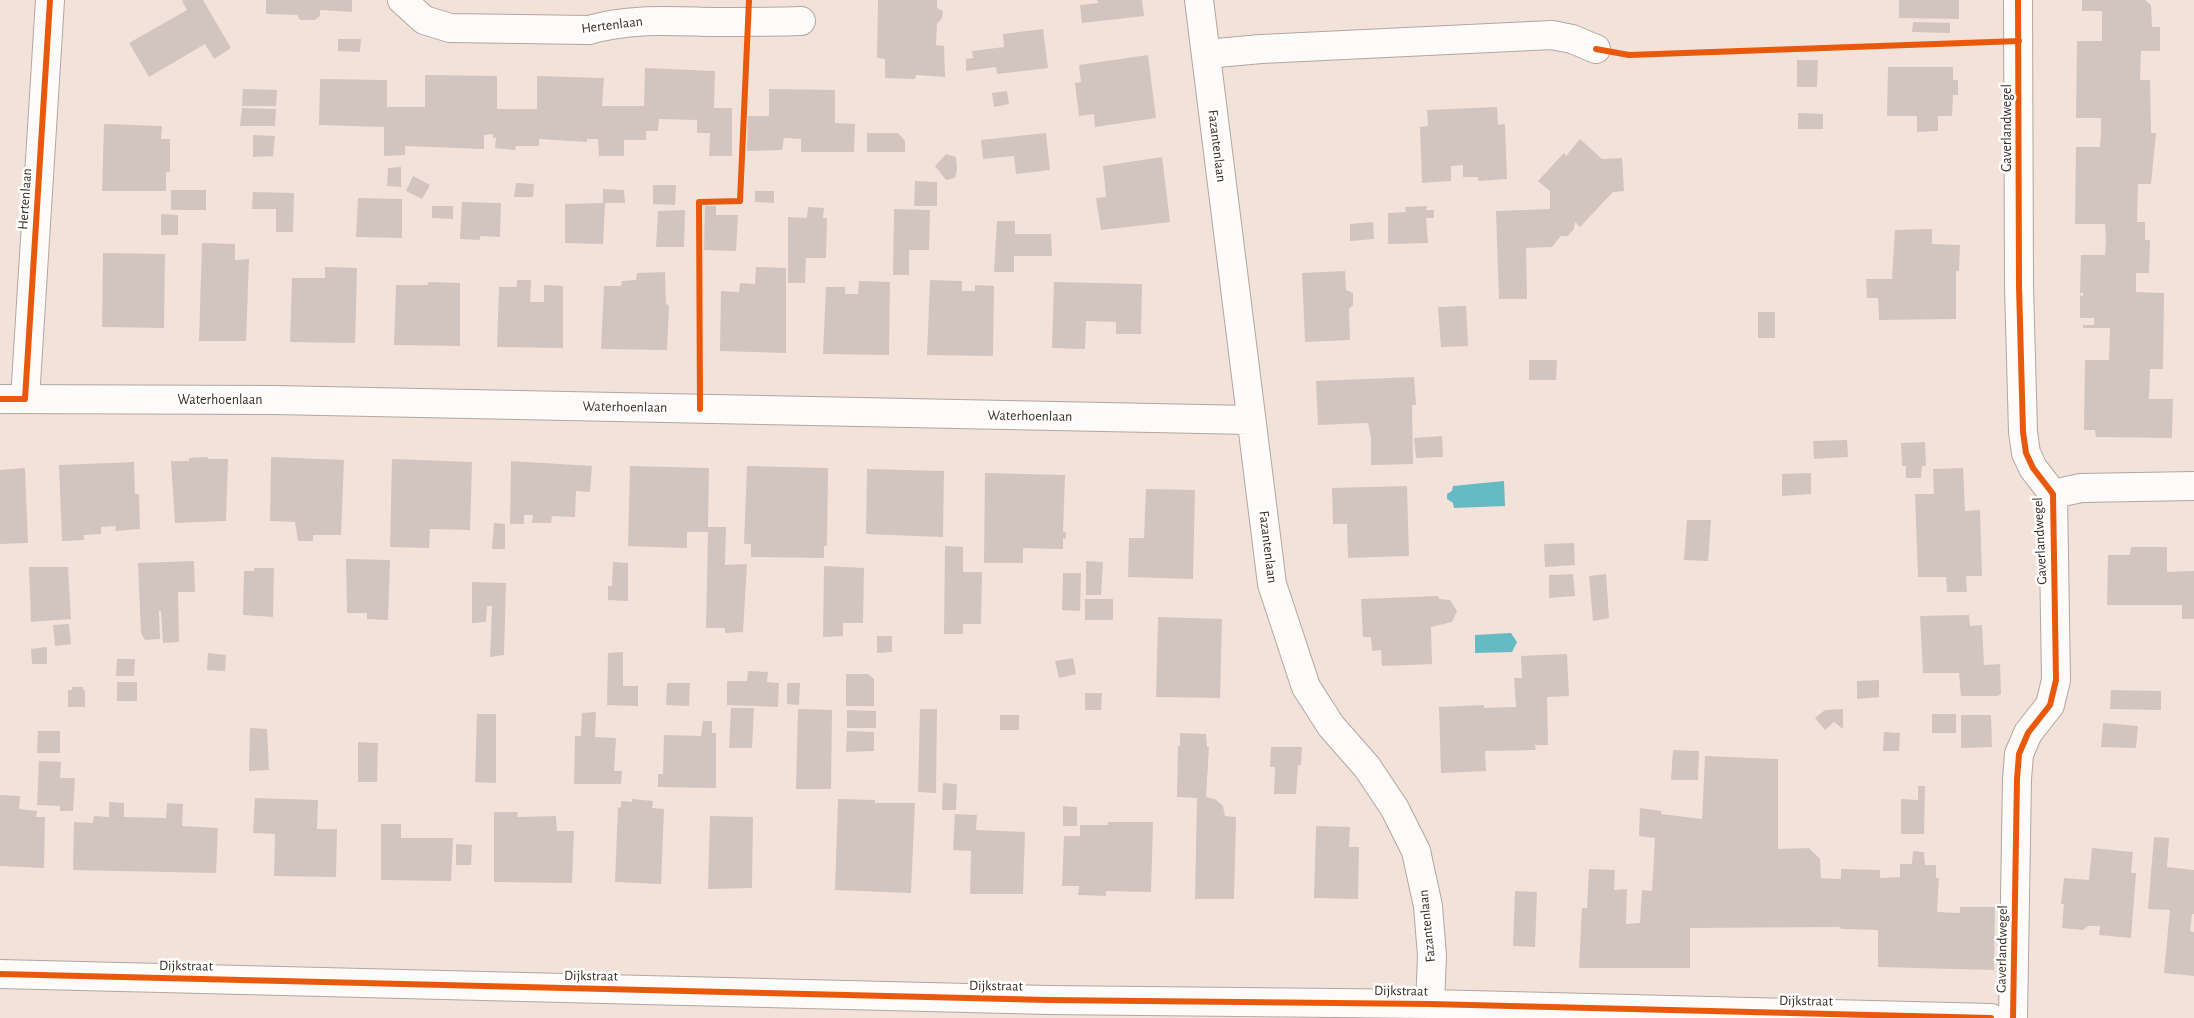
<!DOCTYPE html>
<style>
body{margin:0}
canvas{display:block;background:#f2e2da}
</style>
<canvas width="2194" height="1018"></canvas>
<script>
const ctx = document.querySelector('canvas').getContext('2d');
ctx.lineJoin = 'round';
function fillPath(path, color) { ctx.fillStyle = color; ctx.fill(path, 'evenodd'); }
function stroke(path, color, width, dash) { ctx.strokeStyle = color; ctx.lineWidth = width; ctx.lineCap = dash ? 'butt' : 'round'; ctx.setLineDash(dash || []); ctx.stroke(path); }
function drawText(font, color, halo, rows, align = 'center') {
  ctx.font = font + ' "Alegreya Sans",sans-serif'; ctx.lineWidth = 5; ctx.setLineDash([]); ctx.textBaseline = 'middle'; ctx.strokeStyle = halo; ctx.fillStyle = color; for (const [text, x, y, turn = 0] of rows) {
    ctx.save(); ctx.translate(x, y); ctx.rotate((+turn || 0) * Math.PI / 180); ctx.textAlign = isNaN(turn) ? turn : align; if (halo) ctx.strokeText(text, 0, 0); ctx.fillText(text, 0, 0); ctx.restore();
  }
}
fillPath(new Path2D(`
 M1504,481L1505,506L1454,508L1453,503L1447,499V494L1452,491L1453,486Z
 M1511,633L1517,642L1512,652L1475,653V635Z`), '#66bac3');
fillPath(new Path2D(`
 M184,0H203L231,48L214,59L205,44L149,77L129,43L187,10L182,1Z
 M266,0H352V12L320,10V16L315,20H300L297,15L266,14Z
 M878,0H937V8L943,11L942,18L937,24L936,45L944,46L945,77L916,75L915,79L885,78V59L877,58Z
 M1097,0H1142L1144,16L1082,23L1080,5L1098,3Z
 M1899,0H1959V19L1899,18Z
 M2082,0H2145L2151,5L2152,27H2160V51H2141L2140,80H2150L2151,133H2156L2151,184H2138L2137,222H2145V240H2150L2149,273H2136V292L2164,293L2163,369H2150L2149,399H2173L2172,438L2096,437L2095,430H2084L2085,360H2109L2110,328H2083V325H2094V318H2080V295L2083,296V293H2080L2081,255H2105L2106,240L2105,224H2075L2076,147H2100L2101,133V118H2076L2077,41H2102V11H2082Z
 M1913,22L1950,23V33L1912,32Z
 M1043,29L1048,68L997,74L996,67L966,71V59L973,58L972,51L1004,47L1003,34Z
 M338,39H361L360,52L338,51Z
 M1148,55L1156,118L1095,127L1094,114L1079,116L1075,83L1081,82L1079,65Z
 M1797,60H1818L1817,87H1797Z
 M1888,67H1953V80H1958V95H1953L1952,116H1938V131L1917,132V116H1887Z
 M645,68L715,71L714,108H732V156H709L710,133H697V120L659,119L658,131H646V140H624V156H599L598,139H587V142L539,139V146H516L515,150L495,148L496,138H493V134L484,135V149L405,146V155L384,156V127L319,125L320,79L387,80V107H425V75L497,76V109H537V76L604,78L602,106H644Z
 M243,89L277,90L276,106H242Z
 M769,89L835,90V123L855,124L854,152H801V139L784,138L782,150L747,151L748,116H769Z
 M1007,91L1009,104L994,107L992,93Z
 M1497,107L1498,125L1505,124L1507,179L1478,181V177H1463V165L1451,166V181L1422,183L1420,127L1428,126L1427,110Z
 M242,108L276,109L275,126H240Z
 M1798,113L1823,114V129H1798Z
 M104,124L162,126L161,139H170V172H166V191H102Z
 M867,133H898L905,141V152H867Z
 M1046,133L1050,170L1016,174L1014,156L983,159L981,140Z
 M253,135L275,136L273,156L253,157Z
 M1580,139L1602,159L1622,158L1624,191L1613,192L1580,227L1575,222L1574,229L1568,236H1561L1552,247L1526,248L1527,299H1499L1496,211L1550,209V191L1538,181L1564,153L1566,156Z
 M946,154L956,157L957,169L955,178L946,180L935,166Z
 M1162,157L1170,222L1101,230L1096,198L1106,197L1103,166Z
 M401,167V187L387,186L388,168Z
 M413,176L430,185L422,199L406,191Z
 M915,181L937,182V206H914Z
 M516,183L534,184L533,197H514Z
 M653,185H676L675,205L653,204Z
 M603,189L624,190L625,203H605L603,244L565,243V204L603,203Z
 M171,190H206V210H171Z
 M755,191H774V203L755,202Z
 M253,192L294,193L293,232H276V209H252Z
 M358,198L402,199V238L356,237Z
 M462,202L501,203L500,237L480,236V240L460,239Z
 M432,206H453V219L432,218Z
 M705,206H716V215H738L736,251L704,250Z
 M1427,206L1426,210H1434V218H1426L1428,243L1388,244V213L1406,212L1405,207Z
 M808,207L824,208L823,218H827L826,258H806L805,283H788V217L807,218Z
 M894,209L930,210L929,250H909V275H893Z
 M685,210L684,247H656L658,211Z
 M161,214L178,215V235H161Z
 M997,221H1015V234H1051L1052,256H1014V272H994Z
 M1373,222L1374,239L1350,241V224Z
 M1932,229V244L1960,245L1959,271H1956V319L1879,320L1878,298H1867L1866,279H1892L1895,230Z
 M202,243L235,244V260L249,259L246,341H199Z
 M103,253L165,254L164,328L102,327Z
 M325,267L357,268L355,343L290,342L292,278H325Z
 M756,267L786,268V353L720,351L721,291L739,292L740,283L755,284Z
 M1345,271L1346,290L1353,293V305L1349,309L1350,340L1305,342L1302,273Z
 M665,272L666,304L669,305L667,350L601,349L604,286H621L622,281L636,280L637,273Z
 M517,280H531L530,302H544V285L563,286V348L497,347L499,287H517Z
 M930,280L962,281V291H975V285L994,286L993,356L927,355Z
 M859,281L890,282L889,355L823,354L826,287H845V294H858Z
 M428,282L460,283V346L394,345L396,285H428Z
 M1054,282L1142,284L1141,334H1116V322L1086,321L1085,349L1052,348Z
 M1466,306L1468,346L1441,347L1438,307Z
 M1758,312H1775V338H1758Z
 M1529,360H1557L1556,380H1529Z
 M1414,377L1416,405H1412L1413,464L1371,465V438L1368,423L1318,425L1316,381Z
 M1442,436L1443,457L1416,458L1414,438Z
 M1847,440L1848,457L1814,459L1813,441Z
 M1925,442L1926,466H1922L1921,478H1906V466H1902L1901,443Z
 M208,457V459H228L226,521L175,523L171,461H189V458Z
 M271,457L344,460L341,535H313V541H298L295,522L270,521Z
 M392,459L472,462L470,530L430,529L429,548L390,547Z
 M511,461L592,466L590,492L576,491L575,517L552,516L551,523H532L533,515H524V524H510Z
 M134,462L135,494H139L140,529L115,531L116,526L101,527V534L84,535V540L62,541L59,465Z
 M630,466L709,468L708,527H726L725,565L747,564L743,632L725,633V628H706L708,532H687V548L628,546Z
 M747,466L828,468L827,546H824V558L751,557V544H744Z
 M25,468L28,543L0,544V470Z
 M1963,468L1965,511L1980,510L1982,576H1966L1967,592H1947L1946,577H1918L1915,494H1934L1933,469Z
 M867,469L944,471L943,537L866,534Z
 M985,473L1065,475L1063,532H1066V539L1063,538V549L1023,548V563H984Z
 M1811,473V494L1782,496V474Z
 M1407,486L1409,556L1348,558L1347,524H1333L1332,488Z
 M1146,489L1195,490L1193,579L1128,577L1129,538H1144Z
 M1687,520H1711L1708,561L1684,560Z
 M494,523L505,524V549H492Z
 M1574,543L1575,565L1545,567L1544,544Z
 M945,546L963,547V572H982L981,624H963V634H944Z
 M2131,547H2167V572L2194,571V619H2182V605H2107L2108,555H2130Z
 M346,559L390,560L388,620L367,619V613H347Z
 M194,561L195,592H178L179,642L163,643L161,611H159L160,639L145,640L141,633L138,563Z
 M1086,561L1103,562L1101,595H1086Z
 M613,562L628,563V601L608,600V586H612Z
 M824,566L864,568L863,623H843V636L823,637Z
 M29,567H68L71,619L31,622Z
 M254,568H274L273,617L243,615L244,571H254Z
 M1063,573H1081L1080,611L1062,610Z
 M1573,574L1575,596L1549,598V575Z
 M1606,574L1609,618L1593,621L1589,576Z
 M472,582L506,583L504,655L490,657L492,606H487L486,622L472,623Z
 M1438,596L1439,599L1450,600L1457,611L1452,622L1431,627L1432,664L1382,666L1381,650L1372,651L1371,637H1363L1361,599Z
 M1085,599H1113V620H1085Z
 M1969,615L1970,626L1982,625L1984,665L2000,664L2001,694L1998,696H1961L1959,673H1923L1920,616Z
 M1158,617L1222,619L1220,698L1156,697Z
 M69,624L71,644L55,646L53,625Z
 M877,636H892V652L877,653Z
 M47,647V664H32L31,649Z
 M623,652V686H638V706L607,705L608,653Z
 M208,653L226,655L225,671L207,670Z
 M1567,654L1569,696L1547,697L1548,745H1535L1536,750L1485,751L1486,771L1441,773L1439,707L1484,705V708L1516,707L1514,678H1522L1521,656Z
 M1073,658L1076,674L1059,678L1055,661Z
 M117,659H135L134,676H116Z
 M748,671L768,672L767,682L779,683L778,707L727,705V681H747Z
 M846,674H868L874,679V706H846Z
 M1879,680V697L1857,699V681Z
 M117,682H137V701H117Z
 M667,683H690L689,706L666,705Z
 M787,683H800L799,705L787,704Z
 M72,687H83V690H85V707H68V690H72Z
 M2111,690L2161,691V710L2110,709Z
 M1085,693H1102L1101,710H1085Z
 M731,708H754L752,748H729Z
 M798,709L832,710L831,789H796Z
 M920,709H937L936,793L918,792Z
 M1843,709V729L1834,722L1825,730L1815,718L1825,710Z
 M847,710L876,711V728H847Z
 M596,712L595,737L616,738L614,771H622L621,784H574L575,736H581L582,713Z
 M477,714H496V783L475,782Z
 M1932,714H1956V733H1932Z
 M1000,715H1019V730H1000Z
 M1961,715H1991L1992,747L1961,748Z
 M703,721H712V733H716V788L658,787V774H663L664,735L701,736Z
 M2103,723L2138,726L2136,748L2101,747Z
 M250,728L267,729L269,770L249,771Z
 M38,731H60V753H37Z
 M847,731L874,732V751L846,752Z
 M1884,732L1900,733L1899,751H1883Z
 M1180,733L1206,734L1207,747H1209L1206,797L1215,799L1223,806L1225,816L1236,817L1234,899H1195L1197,798L1177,797L1178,746H1180Z
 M358,742L378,743L377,782H358Z
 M1271,747H1302L1301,765H1298L1296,794H1274L1275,767H1270Z
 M1673,750L1699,751L1698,780H1671Z
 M1705,756L1778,759V849L1809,848L1820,859L1821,878L1841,879V869L1880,870V878L1900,877V864H1912L1913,851L1924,852L1925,865H1936V878H1939L1937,912L1960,913V907H1995L1994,970L1878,967V930L1841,929L1840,927L1690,928V968H1579L1582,908H1587L1589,869L1615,870L1614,890L1627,889L1626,924L1640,923L1642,890L1652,891L1655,838L1639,836L1640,808L1661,811V814L1702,819Z
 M39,761L61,762L60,778H75L73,811H60V806L37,805Z
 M943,783L957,784L956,810H942Z
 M1918,786H1925L1924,834H1901V799L1918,800Z
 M0,795L20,796L19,809L37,811L36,817H45L44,868L0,866Z
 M255,798L318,800L317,829H337L336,877L274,876L275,834L253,833Z
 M632,799L653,801L652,808L664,809L661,884L615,882L618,807L621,808V801L632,802Z
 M838,799L875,800V803H915L911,893L835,890Z
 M109,802L124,803V817L166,818L167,803L183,804L182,826L218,828L216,873L73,870L74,822L93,823L94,816L109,817Z
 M1063,806L1077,807V826H1063Z
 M494,812H518L517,817L556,816L557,831H574L572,883L494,882Z
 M955,814L977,815L976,830L1025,832L1023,894H970L971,851L953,850Z
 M710,816L753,817L752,888L708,889Z
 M1108,822H1153L1151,892L1106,891V896L1078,895L1079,886H1062L1064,836H1080V825H1108Z
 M381,824H401V838H453L451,881L381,880Z
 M1316,826L1350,827L1349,847H1359L1358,899L1314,898Z
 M2154,837L2169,838L2167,867L2194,870V914H2192L2190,931L2194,932V976L2164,973L2170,910L2148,909Z
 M456,844L472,845L471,865H456Z
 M2092,848L2133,852L2131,873H2136L2131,938L2099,935L2100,926H2088L2083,930L2062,928L2064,904H2061L2064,878L2089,880Z
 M1515,891L1537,892L1535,947L1513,946Z`), '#d2c5bf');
const street = new Path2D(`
 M402,0L424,20L450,28L589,30C630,18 670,21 712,22C742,22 772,22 801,21
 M1199,0L1272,584L1306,687L1331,726L1367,767L1395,809L1416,851L1428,906L1432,956L1430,1004
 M1206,54L1261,49L1552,35L1572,39L1596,49
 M0,399L274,400L1250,420
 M25,399L50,0
 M2053,494L2081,488L2194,486
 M2013,1018L2017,779L2019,754L2028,733L2050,705L2056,680L2053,494L2033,468L2026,453L2023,432L2019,286L2018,0`);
const secondary = new Path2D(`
 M0,974L1048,1000L1430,1004L1991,1018`);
stroke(street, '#b2a6a0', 30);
stroke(secondary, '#b2a6a0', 30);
stroke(street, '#fdfbf9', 28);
stroke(secondary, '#fdfbf9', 28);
stroke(new Path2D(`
 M1596,49L1629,55L2019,41
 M0,399H25L50,0
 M700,409L699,202L740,201L749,0
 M0,974L1048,1000L1430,1004L1991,1018
 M2013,1018L2017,779L2019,754L2028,733L2050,705L2056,680L2053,494L2033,468L2026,453L2023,432L2019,286L2018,0`), '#e8590c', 6);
drawText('14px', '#332923', '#fff', [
 ["Hertenlaan",612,25,-7],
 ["Gaverlandwegel",2007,128,-90],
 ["Fazantenlaan",1217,146,83],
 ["Hertenlaan",25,199,-86],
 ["Waterhoenlaan",220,400],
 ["Waterhoenlaan",625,407,1],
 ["Waterhoenlaan",1030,416,1],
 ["Gaverlandwegel",2040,541,-93],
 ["Fazantenlaan",1268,547,83],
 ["Fazantenlaan",1427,926,-96],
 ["Gaverlandwegel",2002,949,-89],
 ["Dijkstraat",186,966,1],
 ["Dijkstraat",591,976,1],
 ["Dijkstraat",996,986,1],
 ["Dijkstraat",1401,991,1],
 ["Dijkstraat",1806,1001,1]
]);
</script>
